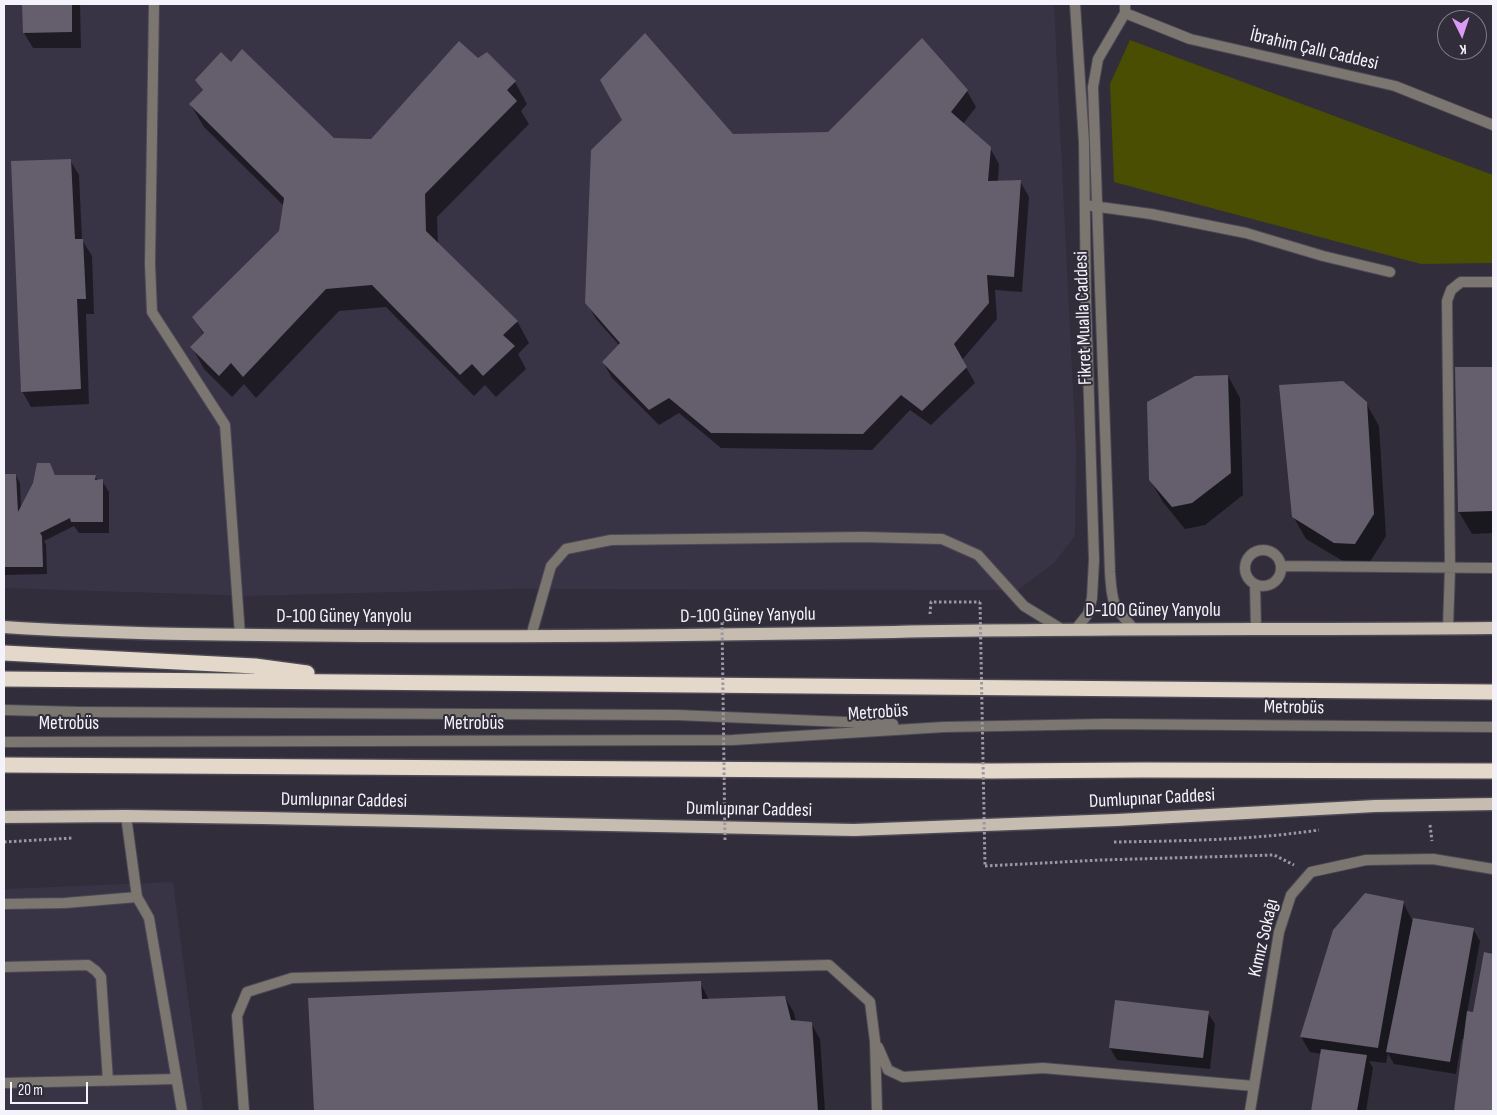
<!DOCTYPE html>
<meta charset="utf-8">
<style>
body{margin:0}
#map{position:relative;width:1497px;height:1115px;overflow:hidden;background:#312d3a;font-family:"Sofia Sans Condensed",sans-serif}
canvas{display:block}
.frame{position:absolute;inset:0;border:5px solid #f4f2fa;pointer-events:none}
.north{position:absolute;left:1437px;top:10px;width:50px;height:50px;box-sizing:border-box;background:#312d3a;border:1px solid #7f7c87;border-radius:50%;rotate:176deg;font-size:14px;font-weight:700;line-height:20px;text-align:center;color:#f4f2fa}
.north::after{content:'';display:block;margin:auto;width:18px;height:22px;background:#da9af6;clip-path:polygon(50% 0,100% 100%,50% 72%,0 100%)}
.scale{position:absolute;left:10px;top:1082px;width:78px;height:22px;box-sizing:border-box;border:2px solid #f4f2fa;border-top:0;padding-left:6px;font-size:15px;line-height:18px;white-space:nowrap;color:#f4f2fa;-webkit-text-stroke:4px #312d3a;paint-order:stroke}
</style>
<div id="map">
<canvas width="1497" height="1115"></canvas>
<div class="frame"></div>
<div class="north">K</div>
<div class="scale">20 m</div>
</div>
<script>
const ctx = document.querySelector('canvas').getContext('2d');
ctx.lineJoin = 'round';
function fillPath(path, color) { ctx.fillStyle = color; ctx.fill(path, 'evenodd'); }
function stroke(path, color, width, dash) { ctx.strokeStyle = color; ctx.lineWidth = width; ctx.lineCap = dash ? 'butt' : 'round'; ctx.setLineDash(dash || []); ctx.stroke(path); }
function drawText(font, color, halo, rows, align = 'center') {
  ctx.font = font + ' "Sofia Sans Condensed",sans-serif'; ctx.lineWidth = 4; ctx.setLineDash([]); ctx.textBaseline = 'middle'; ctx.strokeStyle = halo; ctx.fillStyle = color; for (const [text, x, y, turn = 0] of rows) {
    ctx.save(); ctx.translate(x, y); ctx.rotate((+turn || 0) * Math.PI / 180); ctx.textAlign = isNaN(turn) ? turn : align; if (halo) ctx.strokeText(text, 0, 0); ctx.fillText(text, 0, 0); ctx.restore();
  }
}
fillPath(new Path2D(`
 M4,4H1054L1076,451L1075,536L1054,563L1018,590L509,589L250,596L4,588Z
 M173,882L203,1111H4V889Z`), '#393346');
fillPath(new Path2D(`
 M1130,40L1493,175V263L1421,264L1114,182L1110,84Z`), '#4a4e02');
fillPath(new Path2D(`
 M24,4H80L81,48H33L24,33Z
 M478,59L515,82L527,104L521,111L529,124L437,217L438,245L517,321L529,343L518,354L526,369L496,397L485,385L474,396L386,307L339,311L256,398L244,384L232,397L204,369L192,347L204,335L193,317L281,231L284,206L204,127L191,105L203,91L197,80L231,64L333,140H371Z
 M967,91L976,107L963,124L990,148L999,164L998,182L1020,181L1029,197L1022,292L995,290L997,319L962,360L975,383L931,425L910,410L872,450L721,448L679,413L659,425L612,378L603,362L619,345L596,319L587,303L732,135L829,133Z
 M70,160L79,175L82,240L92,256L94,314H86L89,404L31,407L22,391Z
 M1493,368V533L1472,534L1459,512L1457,369Z
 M1228,376L1240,398L1243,495L1205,525L1185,529L1163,502L1150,480Z
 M1366,403L1379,426L1386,536L1368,565L1348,564L1306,539L1293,516Z
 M49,464L56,476H95L98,481H102L109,492V533H79L74,526L44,541L46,544L47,574L4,575V475H16L20,483L21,508Z
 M1403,902L1412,920L1473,929L1480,941L1467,1013L1474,1014L1485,954L1493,955V1111H1455L1465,1040L1462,1039L1456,1074L1394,1064L1388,1053L1386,1063L1369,1061L1373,1068L1366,1111H1313L1322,1054L1310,1052L1301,1037Z
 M700,982L709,1000L785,997L794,1013L796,1022L811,1023L820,1039L825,1111H315L309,999Z
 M1208,1013L1215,1024L1210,1069L1117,1060L1110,1048Z`), '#0007');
fillPath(new Path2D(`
 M22,4H72V32L23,33Z
 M645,33L733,134L828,132L922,38L968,90L951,112L991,147L988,181L1021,180L1014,277L987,275L989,303L954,344L967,367L922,411L901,395L863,434L711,433L669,398L649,410L602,362L620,343L585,303L591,150L622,120L600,80Z
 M459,41L478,58L487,52L516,81L507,90L517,101L425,194L426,231L518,321L503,335L515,346L483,376L472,364L460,375L372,285L326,289L243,377L231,363L219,376L190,347L204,333L192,317L279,231L284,198L189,104L203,90L195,80L221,52L231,62L242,49L334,138L371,139Z
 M71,159L75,239H83L86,299H77L81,389L21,392L11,161Z
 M1455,367H1493V511L1458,512Z
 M1228,375L1231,473L1192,503L1172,507L1149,480L1147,402L1195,376Z
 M1343,381L1367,402L1374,514L1355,544L1334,543L1292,517L1279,385Z
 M37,463H50L55,475H96L95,480L103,479V522H71L70,518L40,533L42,536L43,567H4V474H16L18,512L33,483Z
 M1365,893L1404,901L1378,1048L1300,1037L1333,930Z
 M1413,918L1474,928L1450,1062L1386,1052Z
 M1484,952L1493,954V1111H1454L1467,1011L1473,1012Z
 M701,981L702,999L785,996L791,1020L812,1022L818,1111H314L308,998Z
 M1115,1000L1209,1011L1203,1058L1109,1048Z
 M1321,1049L1367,1055L1357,1111H1311Z`), '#645e6d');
const lane = new Path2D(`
 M1085,205L1151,214L1246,233L1323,256L1390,272
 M1245 568a18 18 0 1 1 36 0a18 18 0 1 1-36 0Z
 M1281,566L1493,568
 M1255,584L1256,629
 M1448,628L1450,568L1447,301L1451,290L1461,282H1493
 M531,636L551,566L566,549L611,540L863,537L942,539L978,555L1024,606L1063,630
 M4,710L80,712L677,715L893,724
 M4,742L733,740L944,727L1106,724L1493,727
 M4,904L65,903L137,897
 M4,967L88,965L96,971L101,977L108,1081
 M878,1047L888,1070L903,1077L1043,1068L1254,1086
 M4,1083L176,1079
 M244,1111L237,1016L247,992L292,978L829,965L870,1002L875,1041L877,1111`);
const street = new Path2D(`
 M154,4L150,264L152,312L225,425L240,635
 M1125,4V13L1098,59L1093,87L1110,572C1112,604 1113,607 1135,630
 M1125,13L1190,39L1395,86L1493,125
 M1075,630L1088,614L1092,598L1094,560L1086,302L1084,142L1075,4
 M126,816L137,897L149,918L182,1111
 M1250,1111L1279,932L1291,895L1311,872L1366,860L1433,859L1493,869`);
const primary = new Path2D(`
 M4,627C128,635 253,635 378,636C550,637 722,635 894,632C1094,628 1294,630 1493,628
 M4,817L126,816L262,818L854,830L1117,820L1375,806L1493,804`);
const highway = new Path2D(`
 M4,653L255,666L307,673
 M4,679L1493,692
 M4,765L991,771L1143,770L1493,771`);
stroke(lane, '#4c4955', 12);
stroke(street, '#4c4955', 12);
stroke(primary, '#4c4955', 15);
stroke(highway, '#4c4955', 18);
stroke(new Path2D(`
 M930,614L931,602H980
 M1430,825L1432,841
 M4,842L73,838
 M1114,842C1182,841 1251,840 1319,830
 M985,866L1101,860L1274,855L1294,865`), '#9b98a3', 3, [2.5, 2.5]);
stroke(lane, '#7b7670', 10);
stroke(street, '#7b7670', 10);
stroke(primary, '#c6bcb0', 12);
stroke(highway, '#e3d8c9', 15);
stroke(new Path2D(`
 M980,602L985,866
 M725,840L722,621H730`), '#9b98a3', 3, [2.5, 2.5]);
drawText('19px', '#f4f2fa', '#312d3a', [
 ["İbrahim Çallı Caddesi",1314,50,13],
 ["Fikret Mualla Caddesi",1084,318,-92],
 ["D-100 Güney Yanyolu",1153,611],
 ["D-100 Güney Yanyolu",748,616,-1],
 ["D-100 Güney Yanyolu",344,617],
 ["Metrobüs",1294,708,1],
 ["Metrobüs",878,713,-4],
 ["Metrobüs",69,724],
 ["Metrobüs",474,724],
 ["Dumlupınar Caddesi",1152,799,-3],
 ["Dumlupınar Caddesi",344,801,1],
 ["Dumlupınar Caddesi",749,810,1],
 ["Kımız Sokağı",1264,938,-77]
]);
</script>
